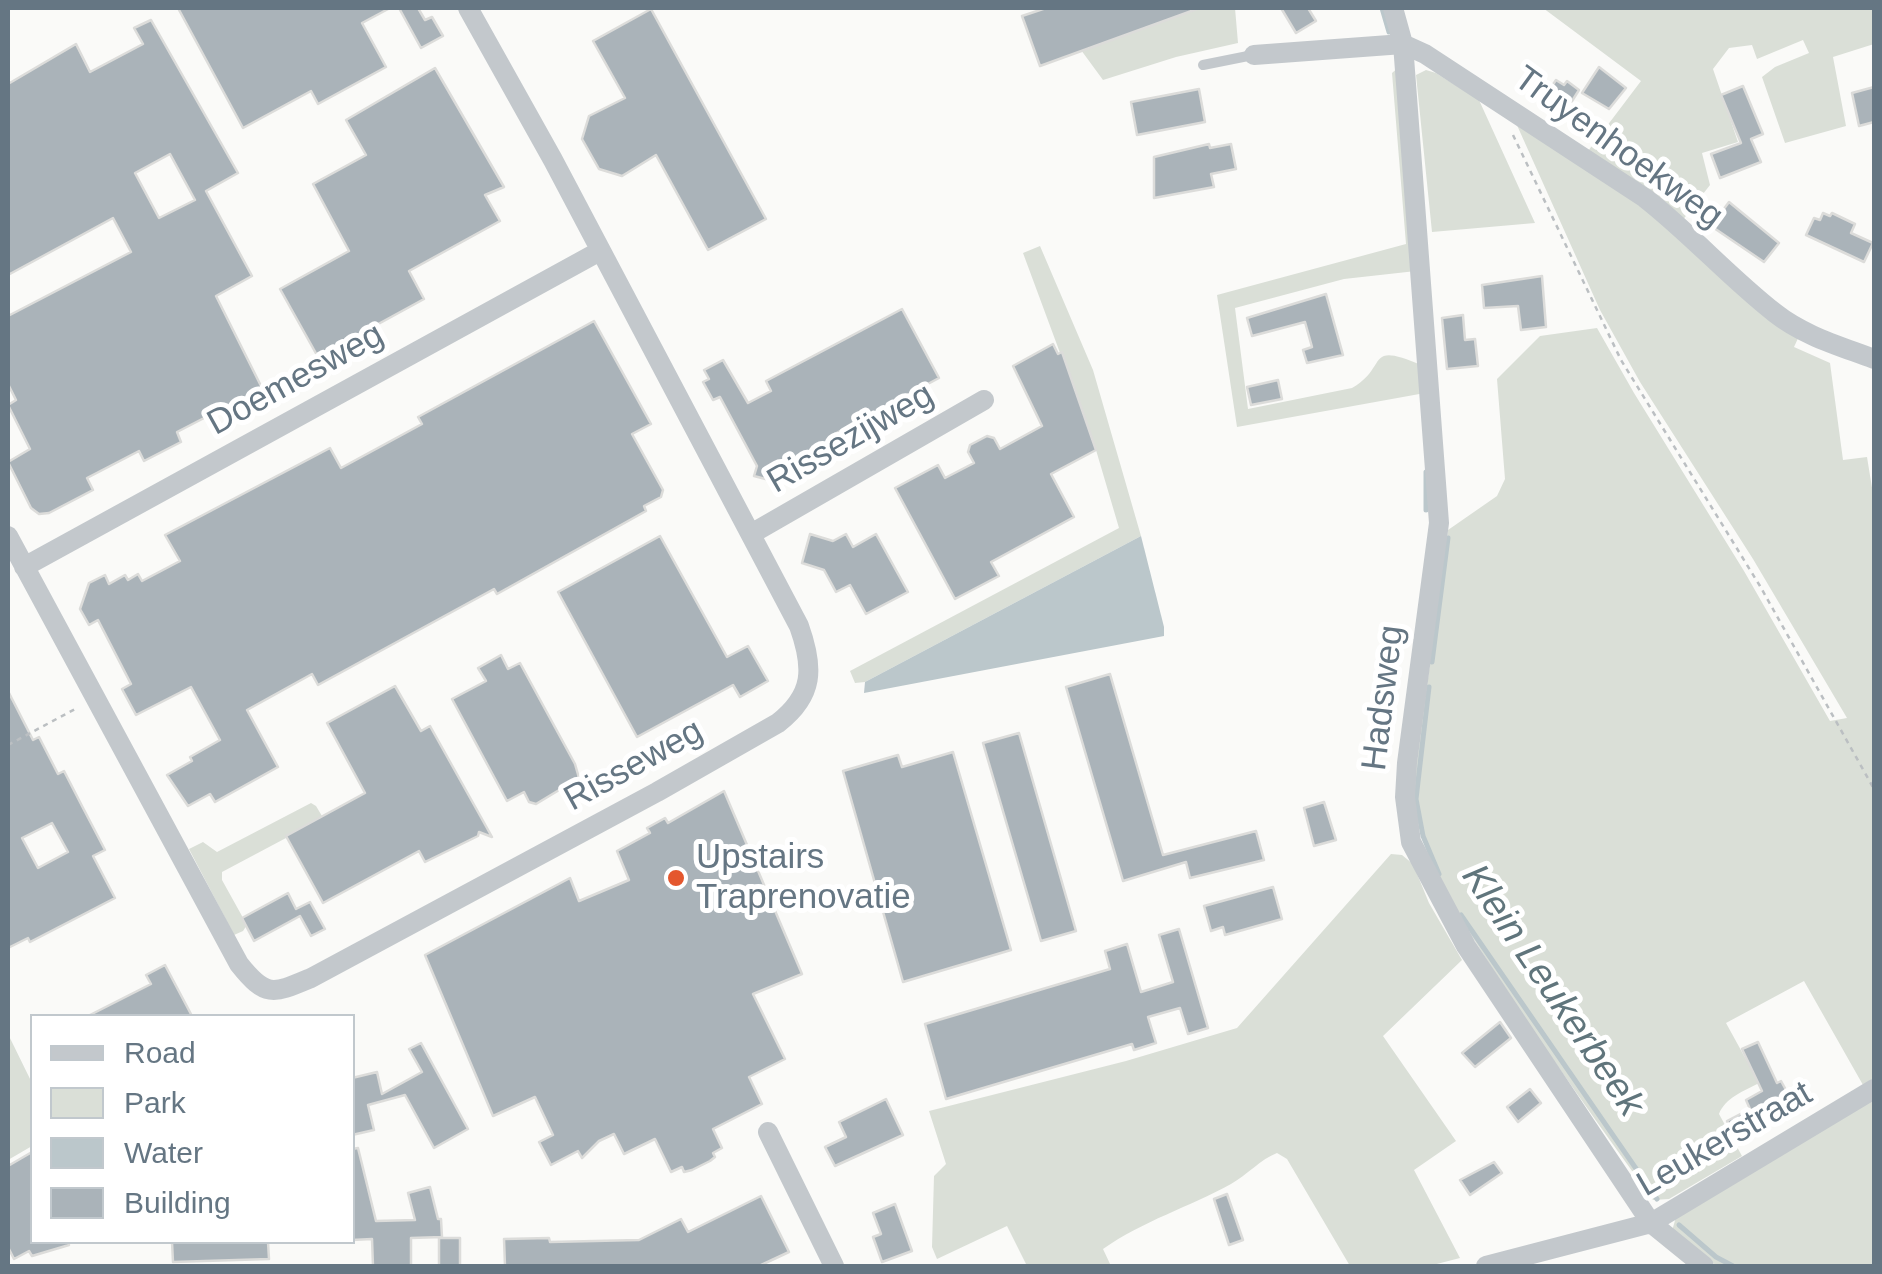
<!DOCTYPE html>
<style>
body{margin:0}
#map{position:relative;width:1882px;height:1274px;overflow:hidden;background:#fafaf8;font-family:Helvetica,sans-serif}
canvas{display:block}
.frame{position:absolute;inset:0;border:10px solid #657683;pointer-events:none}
.legend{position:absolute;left:30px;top:1014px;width:325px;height:230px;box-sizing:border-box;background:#fff;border:2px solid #c1c8cd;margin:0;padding:12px 18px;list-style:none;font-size:30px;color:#657683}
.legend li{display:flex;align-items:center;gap:20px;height:50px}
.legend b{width:50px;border:2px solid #c1c8cd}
</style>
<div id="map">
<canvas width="1882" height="1274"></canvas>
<div class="frame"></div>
<ul class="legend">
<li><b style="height:12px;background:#c3c8cc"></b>Road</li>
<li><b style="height:28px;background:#dadfd7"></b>Park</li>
<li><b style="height:28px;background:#bbc7cb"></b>Water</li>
<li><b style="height:28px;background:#aab3b9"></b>Building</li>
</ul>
</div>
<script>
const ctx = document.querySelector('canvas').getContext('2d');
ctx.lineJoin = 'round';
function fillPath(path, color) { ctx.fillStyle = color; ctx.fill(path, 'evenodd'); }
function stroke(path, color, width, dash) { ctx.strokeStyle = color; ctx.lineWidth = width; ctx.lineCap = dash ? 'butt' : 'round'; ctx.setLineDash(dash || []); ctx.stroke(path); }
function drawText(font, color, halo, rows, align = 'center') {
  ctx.font = font + ' Helvetica,sans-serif'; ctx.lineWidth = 10; ctx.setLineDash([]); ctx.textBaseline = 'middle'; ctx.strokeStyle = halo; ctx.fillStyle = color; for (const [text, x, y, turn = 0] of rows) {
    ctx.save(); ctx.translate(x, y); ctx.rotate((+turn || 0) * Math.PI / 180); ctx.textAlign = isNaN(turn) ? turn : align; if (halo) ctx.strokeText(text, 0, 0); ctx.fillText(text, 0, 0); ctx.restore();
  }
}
fillPath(new Path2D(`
 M1201,8H1235L1238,43L1176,57L1103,80L1081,50Z
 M1543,8H1874V44L1833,57L1846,126L1785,143L1762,77L1775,67L1809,53L1803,40L1757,59L1752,45L1729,48L1713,69L1738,142L1702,153L1710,185L1682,221L1585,155L1641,81Z
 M1400,66L1416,271L1344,279L1235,308L1248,409L1352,388C1390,366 1363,340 1424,366L1425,393L1237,427L1217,295L1406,244L1392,73Z
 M1426,70L1436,73L1479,100L1535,223L1432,232L1416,75Z
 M1516,123L1621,190L1800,334L1794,347L1830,363L1843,460L1867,457L1874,500V1078L1863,1085L1804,981L1726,1023L1759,1083C1744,1091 1725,1098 1719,1114L1742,1156L1669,1199L1653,1200C1604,1132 1555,1064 1509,994C1469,932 1426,870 1412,797L1448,530L1497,496L1505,479L1497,379L1540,336L1597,328L1634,393L1744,571L1830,721L1847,718L1753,559L1640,382L1600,310Z
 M1040,246L1093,370L1141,536L865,682L855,683L850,671L1119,528L1096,450L1023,253Z
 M311,803L316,806L322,816L318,821L222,872V880L247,925L243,931L234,935L189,849L203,842L217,852Z
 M1391,854L1402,855L1413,864L1429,903L1462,960L1383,1036L1456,1141L1414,1170L1460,1258L1429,1266H1350L1287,1159L1277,1153C1261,1159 1247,1175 1231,1184C1189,1207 1143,1221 1103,1249L1111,1266H1027L1007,1226L937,1259L932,1247L934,1176L946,1164L929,1111L1126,1061L1237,1028Z
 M8,1034L32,1083V1146L8,1160Z
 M1874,1097V1266H1717L1672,1231L1676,1217Z`), '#dadfd7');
fillPath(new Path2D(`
 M1141,536L1164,627V636L864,693L865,682Z`), '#bbc7cb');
stroke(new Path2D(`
 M1382,8L1389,32
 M1426,472V510
 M1432,662L1448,538
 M1429,687L1416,799L1423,836L1439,874
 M1461,915L1657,1199
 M1679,1225L1716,1257L1733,1266`), '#bbc7cb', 5);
const building = new Path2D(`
 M178,8H390L362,23L386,67L318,104L311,91L243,128Z
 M399,8H418L425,20L432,17L443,36L421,48Z
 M1046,8H1196L1197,9L1040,66L1022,16Z
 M1281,8H1308L1316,21L1296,33Z
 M651,9L766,219L708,250L656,155L622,176L599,169L582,139L589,116L625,98L593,41Z
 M151,20L238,173L206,191L252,276L216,296L262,388L254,391L261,405L243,412L237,401L177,432L181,442L144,461L139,451L87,478L93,490L49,513L39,514L31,508L8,462L30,449L8,405L16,400L8,384V316L131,252L113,218L8,275V84L76,44L90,72L143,44L134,28ZM170,154L195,200L159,218L135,173Z
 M1599,67L1626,88L1609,109L1582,93Z
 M435,68L504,187L485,195L500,221L409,271L424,299L318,357L280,289L349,251L313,184L366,155L346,120Z
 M1556,80L1564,85L1567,81L1579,90L1567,109L1542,101Z
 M1743,86L1763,134L1751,139L1761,162L1720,178L1711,154L1741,143L1721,95Z
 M1874,87V122L1859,126L1852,93Z
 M1199,89L1205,122L1137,135L1131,102Z
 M1209,144L1210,148L1231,144L1236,169L1211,174L1214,187L1154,198V157Z
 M1729,202L1779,243L1764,262L1711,226Z
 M1823,213L1830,216L1832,213L1855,224L1851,233L1873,243L1864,262L1806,235L1814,218L1820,220Z
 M1542,276L1546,327L1521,330L1518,306L1484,308L1482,285Z
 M1326,294L1343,355L1307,363L1303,350L1312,347L1305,322L1252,336L1247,318Z
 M902,309L939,378L829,437L832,441L776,472L773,481L754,476L757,466L720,397L713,400L703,382L709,379L704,370L723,360L748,403L771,391L766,381Z
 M1463,315L1465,340L1475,339L1478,366L1447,369L1442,318Z
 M594,321L651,424L632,434L663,490L661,497L644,506L646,511L497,594L494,589L318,685L312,674L247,710L278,767L215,802L210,794L188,806L167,775L192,761L190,757L220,740L191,687L136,715L122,689L131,684L98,620L89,625L80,609L89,583L105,575L109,584L125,575L128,580L138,574L142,581L180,561L165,535L330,448L341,468L422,424L418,417Z
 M1053,344L1058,354L1062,352L1096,450L1051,474L1074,517L991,562L999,576L955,599L895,488L938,465L945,478L974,463L968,452L970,445L987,436L994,438L1000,449L1042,426L1013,366Z
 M1278,380L1282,399L1251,405L1247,387Z
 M810,534L833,541L846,534L853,547L876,534L908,592L866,614L850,585L836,592L824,570L802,563Z
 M660,536L727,657L748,646L768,681L740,697L733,685L637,737L558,592Z
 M501,655L508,669L520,663L575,764L579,778L536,804L529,802L524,792L507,801L452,699L486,681L478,668Z
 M1110,674L1163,855L1256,831L1264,860L1190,878L1186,862L1123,881L1066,687Z
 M395,686L421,731L430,726L492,837L479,832L478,836L425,862L419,851L323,903L286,836L365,793L327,723Z
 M8,691L33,740L39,737L58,774L64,771L82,806L105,850L93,856L115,898L30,942L28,938L8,948ZM52,823L68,852L38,868L22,838Z
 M1019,733L1076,931L1041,941L983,743Z
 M953,752L1011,950L903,982L843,771L898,755L902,767Z
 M724,791L802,974L753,994L785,1059L749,1077L762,1104L713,1129L722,1148L713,1153L715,1157L710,1161L692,1170L684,1172L682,1167L671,1172L655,1139L624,1154L614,1134L599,1141L582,1158L578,1151L551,1165L539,1142L553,1135L535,1097L493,1116L425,955L570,878L579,901L629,880L617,851L650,833L647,828L665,818L668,823Z
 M1324,802L1336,840L1314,846L1304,808Z
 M1273,887L1282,919L1225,935L1223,927L1211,931L1204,906Z
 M288,893L296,909L310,902L325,929L311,936L300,916L254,941L242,918Z
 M1179,929L1208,1028L1188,1034L1180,1008L1148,1017L1156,1043L1134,1050L1132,1044L946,1099L925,1024L1110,969L1105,951L1127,944L1141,992L1173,982L1159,935Z
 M165,965L192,1016H88L151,984L146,975Z
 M1500,1022L1511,1038L1475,1067L1462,1053Z
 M1758,1042L1777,1083L1781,1081L1796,1108L1738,1140L1727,1121L1750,1109L1746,1100L1762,1091L1742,1049Z
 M421,1043L468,1129L434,1148L405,1095L368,1105L374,1130L352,1135V1078L377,1072L382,1094L422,1072L409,1049Z
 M1530,1089L1541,1103L1518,1122L1507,1107Z
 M886,1099L903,1135L835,1166L825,1147L846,1137L839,1122Z
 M358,1148L376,1221L415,1220L408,1193L430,1187L438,1219H441L442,1237L411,1238V1266H373L372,1239L352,1240V1149Z
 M32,1152V1242H68L69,1245L32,1256L29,1251L14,1259L8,1247V1166Z
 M1494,1162L1502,1173L1470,1195L1460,1180Z
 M1227,1194L1243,1240L1229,1245L1214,1199Z
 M761,1196L789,1252L759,1266H505L504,1239L549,1238L550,1242L639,1240L681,1219L688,1232Z
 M895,1204L912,1251L882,1262L873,1237L881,1234L873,1213Z
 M439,1238H460V1266H439Z
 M172,1242H268L269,1259L173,1262Z`);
fillPath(building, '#aab3b9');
stroke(building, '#dcdcda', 2.5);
stroke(new Path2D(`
 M1513,135L1621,360L1760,586L1874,789
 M8,745L77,708`), '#bbbfc2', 2.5, [5, 5]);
stroke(new Path2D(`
 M1203,65L1253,55`), '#c3c8cc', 10);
stroke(new Path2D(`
 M1393,8L1403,44L1425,54L1645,198C1691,234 1730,278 1775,313C1804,336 1840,346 1874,359
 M1254,55L1403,44L1439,523L1407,763L1405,797L1411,842L1466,946L1651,1223L1704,1266
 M751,534L984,400
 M8,536L239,964C266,998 273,994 311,978L657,792L778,723C814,695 814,668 799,626L553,160L468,8
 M24,567L600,251
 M768,1132L834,1266
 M1486,1266L1651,1223L1874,1089`), '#c3c8cc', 20);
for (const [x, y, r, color] of [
 [676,878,10,"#e4572e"]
]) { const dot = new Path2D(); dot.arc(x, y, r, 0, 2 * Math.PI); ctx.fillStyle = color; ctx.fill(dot); stroke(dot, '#fff', 4); }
drawText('35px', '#657683', '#fff', [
 ["Truyenhoekweg",1618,148,36],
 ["Doemesweg",296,380,-29],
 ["Rissezijweg",851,439,-30],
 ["Hadsweg",1384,698,-83],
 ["Risseweg",634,766,-29],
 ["Leukerstraat",1725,1140,-30]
]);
drawText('35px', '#657683', '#fff', [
 ["Upstairs",696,858],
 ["Traprenovatie",696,898]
], 'left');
drawText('italic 38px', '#60757c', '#fff', [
 ["Klein Leukerbeek",1552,991,56]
]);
</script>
